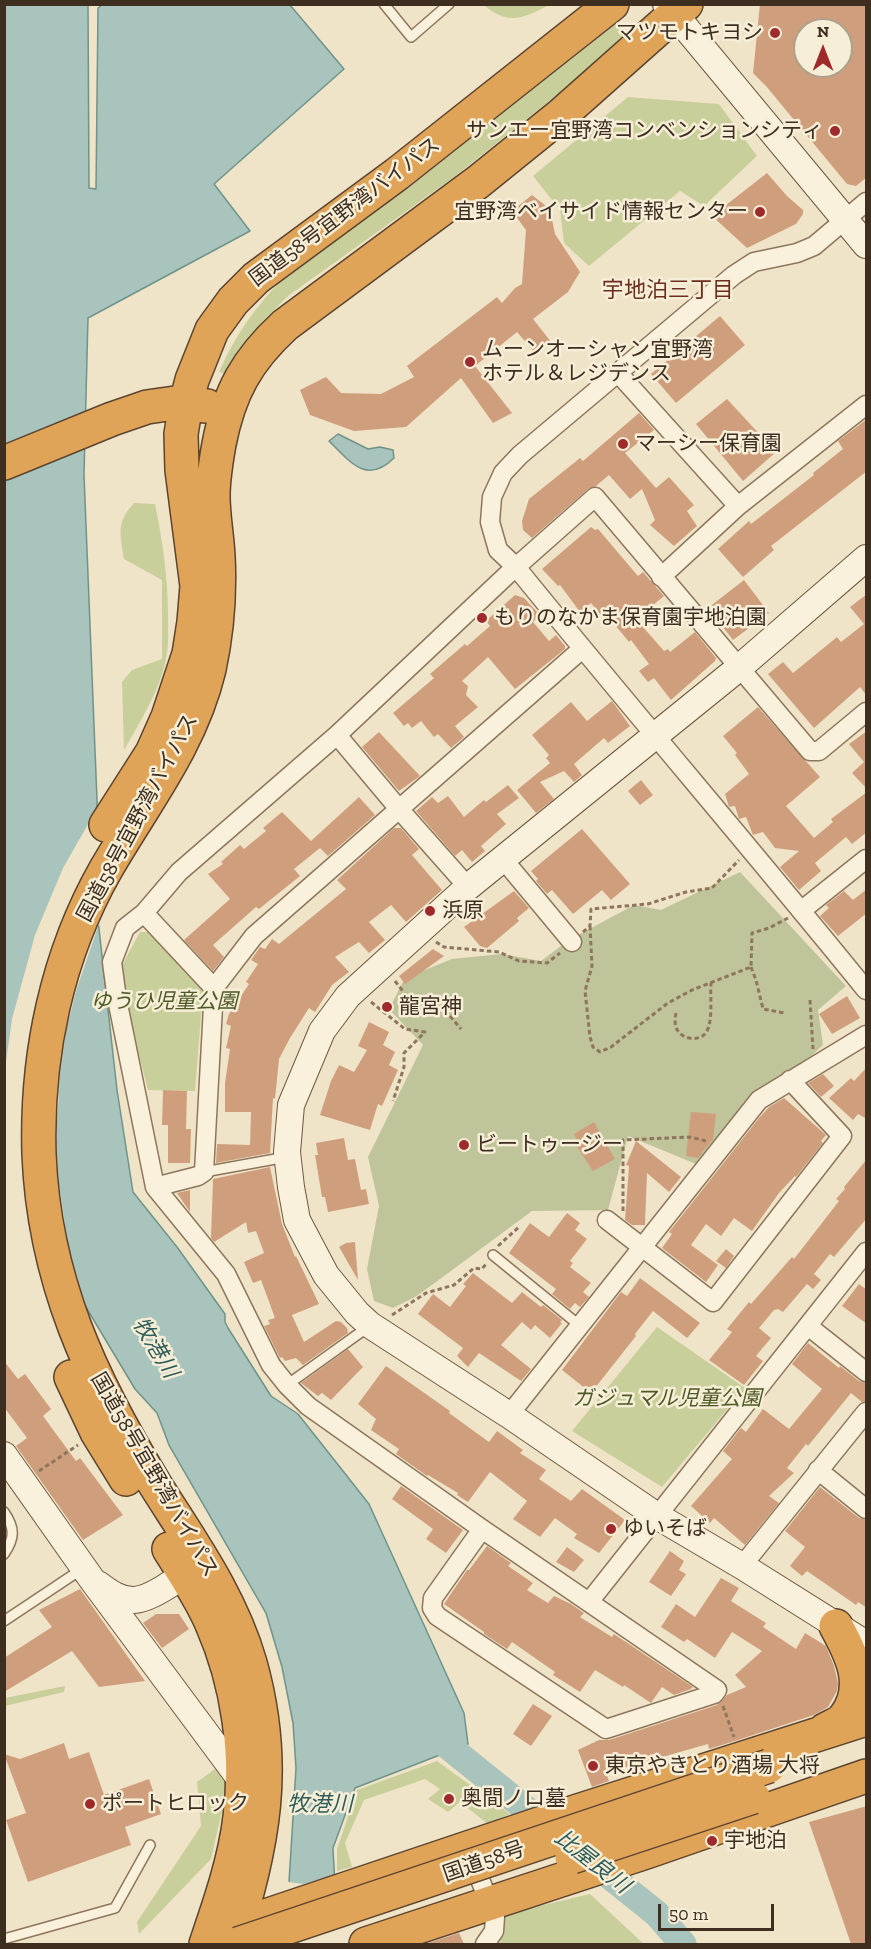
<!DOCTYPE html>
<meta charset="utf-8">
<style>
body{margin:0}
#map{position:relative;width:871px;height:1949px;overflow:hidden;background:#f0e4c8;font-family:"Zilla Slab",serif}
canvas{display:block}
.frame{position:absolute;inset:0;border:6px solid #3d2e20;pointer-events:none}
.north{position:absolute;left:793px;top:18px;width:60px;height:60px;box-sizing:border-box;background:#f7eed8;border:2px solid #ada18e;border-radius:50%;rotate:0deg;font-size:16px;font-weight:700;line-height:24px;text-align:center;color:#3d2e20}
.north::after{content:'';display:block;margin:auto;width:21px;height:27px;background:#9e2a2b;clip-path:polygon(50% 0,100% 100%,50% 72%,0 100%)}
.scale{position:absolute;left:658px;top:1904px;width:116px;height:27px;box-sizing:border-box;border:3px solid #3d2e20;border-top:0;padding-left:8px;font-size:18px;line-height:21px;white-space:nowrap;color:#3d2e20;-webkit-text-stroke:4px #f7eed8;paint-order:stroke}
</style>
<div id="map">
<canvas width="871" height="1949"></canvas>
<div class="frame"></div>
<div class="north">N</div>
<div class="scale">50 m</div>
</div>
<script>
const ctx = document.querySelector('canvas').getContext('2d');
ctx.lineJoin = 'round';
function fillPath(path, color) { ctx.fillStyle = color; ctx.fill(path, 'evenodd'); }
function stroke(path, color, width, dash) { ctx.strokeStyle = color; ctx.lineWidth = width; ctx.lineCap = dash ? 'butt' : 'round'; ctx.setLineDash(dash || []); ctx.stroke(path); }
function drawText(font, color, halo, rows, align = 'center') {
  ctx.font = font + ' "Zilla Slab","Noto Sans JP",serif'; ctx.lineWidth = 5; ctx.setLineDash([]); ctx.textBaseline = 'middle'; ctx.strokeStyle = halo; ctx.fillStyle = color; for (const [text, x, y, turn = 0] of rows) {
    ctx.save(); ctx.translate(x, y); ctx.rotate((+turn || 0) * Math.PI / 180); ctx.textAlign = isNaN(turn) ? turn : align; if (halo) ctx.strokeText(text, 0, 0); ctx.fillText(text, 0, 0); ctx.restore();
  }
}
fillPath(new Path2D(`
 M484,5H549C524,18 508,26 484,5Z
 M614,22L628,38L454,177L288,296L263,321L225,374L219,372C240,325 266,293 304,259L507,104L569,61Z
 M628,97L719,104L757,156L704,206L680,191L589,266L564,243L560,210L533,176Z
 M134,503L155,504C163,542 168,579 168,617C168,631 169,645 166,659C161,688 139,724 124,750L122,682L132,670L162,659V580L124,559C120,533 116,523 134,503Z
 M140,932H150L203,991L195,1091L148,1090L125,1000L122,965Z
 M657,1327L745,1388L662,1487L572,1431Z
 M65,1686L64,1692L5,1706V1698Z
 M437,1761L510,1814L488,1824L460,1802L448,1812L428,1799L440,1789L425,1779L364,1800L345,1843L352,1867L337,1871V1849L357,1790Z
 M215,1769L230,1776L211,1859L139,1934L137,1922L201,1826L197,1782Z
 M590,1894L644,1944H500L505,1914Z`), '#c9cf9b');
fillPath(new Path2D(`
 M740,872L846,986L818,1010L823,1045L696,1164L628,1136L608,1210L532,1211L436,1282L415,1297L393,1308L374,1301L367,1269L379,1206L368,1157L423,1045L389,1009L405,978L452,959L502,954L541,961L569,940L634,905L661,910Z`), '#bfc49a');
const water = new Path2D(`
 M103,4L290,5L344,69L214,184L250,231L88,318L84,475L97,800L98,920L117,1090L133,1192L177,1247L225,1314V1322L228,1328L271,1396L298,1414L369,1504L464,1713L468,1744L355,1788L333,1848L338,1944L289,1882L296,1768L293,1723L282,1667L266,1613L169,1445L157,1413L135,1389L11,1182L5,1162V5H88L89,188L96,189L98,8Z
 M338,434L368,449L380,447L393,450L394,458C367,485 350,462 329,441Z`);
fillPath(water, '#a9c4bc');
stroke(water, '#6f938a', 1.5);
fillPath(new Path2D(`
 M99,805L101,918L76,991L66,1032L60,1074L56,1141L59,1185L68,1245L86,1312L8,1183L4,1167L5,1069L12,1019L35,935L63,868Z
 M338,1874L341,1944H292L286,1880L289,1882L303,1884Z`), '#f0e4c8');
stroke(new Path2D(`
 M424,1727L556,1833
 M586,1857L657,1914L683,1944`), '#a9c4bc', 27);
fillPath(new Path2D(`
 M760,4H867V177L856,186L847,184L766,86L753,73ZM805,30H841V66H805Z
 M767,173L787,196L803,210V214L796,224L747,248L712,216Z
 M532,195L550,209L555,234L580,272L568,292L533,319L552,343L536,354L517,332L475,366L512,413L493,423L461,378L406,427L354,431L310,415L300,390L326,377L341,393L381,394L414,377L407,366L497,297L502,303L515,288L522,284L526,230L512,211Z
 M720,316L745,345L676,403L651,374Z
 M727,399L776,452L743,481L696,424Z
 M639,413L654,430L625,453L656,488L669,477L694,505L687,511L697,526L674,546L650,525L655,520L642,489L630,499L609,475L596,486L588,489L532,538L523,530L522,521L529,499L580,458L583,461Z
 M867,419V471L771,546L774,550L743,577L718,549L749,521L751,524L814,475L813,473L843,449L838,441Z
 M591,527L595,530L598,529L638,576L643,572L664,596L636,619L664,651L668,649L670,652L695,632L716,658L715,661L671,700L654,678L648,682L639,671L649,664L631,640L629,642L611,620L607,623L591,603L580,612L560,585L558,586L542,569Z
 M744,580L769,613L733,640L708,608Z
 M867,594V696L860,687L814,728L768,674L783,662L793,673L837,637L841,642L864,624L850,607Z
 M515,595L524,598L540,615L533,622L549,641L556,635L565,646V649L515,689L488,657L462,681L468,686L466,695L478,707L455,726L464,737L451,748L438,734L434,737L421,721L412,728L408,723L404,726L393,713L434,678L430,674L465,644L467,646L490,626L486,621Z
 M612,701L630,726L608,743L604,738L574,764L582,775L574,782L564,771L540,782L554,799L536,813L517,790L550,763L546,758L549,755L532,735L571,702L587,721Z
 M758,707L820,777L786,806L814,838L833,822L831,819L867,792V832L852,844L846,837L815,863L821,871L799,890L780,867L799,851L775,848L763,832L753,835L746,817L739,819L735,806L729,807L725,794L749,774L735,755L737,753L723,736Z
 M867,731V789L852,773L864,762L849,744Z
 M379,732L420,776L399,791L362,747Z
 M641,780L653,795L640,805L628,791Z
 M508,785L519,798L497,814L506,824L481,846L485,851L472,862L462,850L455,856L416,811L432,797L438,803L448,796L464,817L484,800L486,802Z
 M359,797L375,815L328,856L320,848L294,869L300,876L259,909L256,907L213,945L224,957L213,971L184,940L230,899L208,874L223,864L221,862L240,845L244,849L266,831L263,828L282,812L311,841Z
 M394,828H401L419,849L412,855L442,890L406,922L391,905L369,922L385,940L369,953L359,942L335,957L349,972L332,985L315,1012L309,1008L290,1038L279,1059L275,1099L273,1098L270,1153L216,1163L217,1144L250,1145L251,1112H225V1083L230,1049L226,1048L231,1026L226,1024L229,1014L249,984L246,982L258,964L251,960L260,947L265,949L272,939L279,944L346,889L337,880Z
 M582,829L630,884L611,900L602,890L573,914L552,890L547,894L536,881L538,879L531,871Z
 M867,889V913L838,936L820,916L829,908L826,905L844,891L853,900Z
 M514,891L529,908L517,918L519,921L487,948L480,946L464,927Z
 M433,949L444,956L405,984L399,976Z
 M847,996L860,1018L832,1034L819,1014Z
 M369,1022L389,1032L383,1045L395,1052L389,1065L398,1070L382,1106L378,1104L370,1130L320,1115L331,1081L339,1065L354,1072L367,1050L358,1046Z
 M867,1067V1119L858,1114L853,1120L829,1098L851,1078L854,1081Z
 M823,1074L834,1086L821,1097L808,1083Z
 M163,1090L187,1091L186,1129H191L190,1163H168V1125H162Z
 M784,1098L826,1135L821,1141L823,1143L796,1177L795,1176L779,1193L752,1231L734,1218L721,1236L706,1224L691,1245L718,1265L706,1282L662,1248L672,1234L669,1232L759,1118L769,1107Z
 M691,1112L716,1114L713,1139L698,1158L686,1156Z
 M594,1122L615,1159L593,1171L576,1145L578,1142L574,1134Z
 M344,1138L348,1160L355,1159L361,1190L366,1189L369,1204L328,1212L325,1197H322L315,1155H318L316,1143Z
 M636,1141L681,1177L669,1192L647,1173L645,1225H632L625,1220L629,1166L626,1165Z
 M867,1159V1218L834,1257L830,1254L814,1274L821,1280L813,1289L807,1284L783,1312L778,1309L774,1310L759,1328L771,1338L756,1356L763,1361L744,1385L709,1360L732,1332L727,1329L749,1302L751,1304L792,1257L794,1259L839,1201L836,1199L845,1189L844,1187Z
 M270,1167L282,1224L295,1257L296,1256L319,1304L292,1315L304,1342L336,1321L341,1322L347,1328L348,1333L303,1365L296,1358L285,1361L282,1357L280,1358L264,1326L270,1324L268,1320L275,1318L261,1280L253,1283L244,1262L264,1253L256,1231L248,1233L246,1222L214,1242L211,1238L213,1179Z
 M190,1190V1212L177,1193Z
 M567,1213L580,1223L575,1230L587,1239L570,1261L573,1263L570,1267L591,1283L583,1292L589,1297L580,1307L575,1303L570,1309L552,1294L556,1289L509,1253L530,1223L549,1237Z
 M355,1242L358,1280L339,1247L346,1243Z
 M726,1249L734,1256L726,1268L716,1261Z
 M473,1273L512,1303L522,1292L541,1307L543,1305L562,1320L560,1322L562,1323L550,1338L535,1325L531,1330L522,1322L501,1345L531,1369L521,1381L479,1353L468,1367L457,1356L463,1348L418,1314L433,1294L450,1307L466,1286L463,1284Z
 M640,1278L700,1323L687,1338L653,1311L635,1334L636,1336L591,1393L562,1370L621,1292L627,1296Z
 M859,1284L867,1290V1324L842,1306Z
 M808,1343L839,1368L840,1366L859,1381L867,1383V1401L862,1402L851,1393L808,1446L806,1444L787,1468L794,1473L769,1496L779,1503L745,1545L714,1518L710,1523L691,1506L732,1459L723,1451L741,1428L746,1432L763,1409L789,1429L822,1389L792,1364Z
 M348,1349L363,1367L331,1400L322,1393L318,1396L301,1383Z
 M4,1361L18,1379L25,1374L51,1409L43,1416L76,1461L80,1458L123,1515L83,1540L16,1446L27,1438L4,1407Z
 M386,1366L450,1411L449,1413L489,1442L497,1431L523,1450L520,1453L546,1470L539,1479L571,1501L582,1489L625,1520L599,1553L574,1538L577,1534L555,1518L540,1537L513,1519L527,1501L490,1472L468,1502L457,1495L458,1493L428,1475L427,1476L396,1454L399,1449L371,1430L376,1419L358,1404Z
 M401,1486L463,1530L446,1553L426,1539L433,1529L392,1499Z
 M820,1487L859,1518L867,1520V1608L858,1602L856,1605L807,1571L802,1576L790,1566L805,1547L785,1531Z
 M487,1546L511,1563L508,1566L533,1583L527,1590L548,1603L554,1596L571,1604L584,1613L580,1617L612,1637L614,1634L635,1648L693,1687L691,1689L674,1695L662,1687L651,1703L624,1685L623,1687L595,1670L580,1692L553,1675L555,1672L512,1642L507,1649L484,1634V1632L444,1604L467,1570H469Z
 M567,1547L584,1560L574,1572L556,1562Z
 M670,1551L684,1561L679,1570L686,1574L671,1596L649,1582Z
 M721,1578L739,1588L731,1601L766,1623L763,1627L796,1649L805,1633L826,1646L834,1666L838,1683L837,1691L828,1707L814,1715L738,1740L709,1749L708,1744L606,1773L609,1781L592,1787L578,1750L599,1740H609L717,1705L727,1695L746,1687L735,1675L762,1651L732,1632L715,1658L687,1639L684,1642L661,1627L676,1604L695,1617Z
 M80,1589L145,1681L99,1687L72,1651L4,1692V1658L52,1627L39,1610Z
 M156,1614H179L189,1629L162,1648L143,1623Z
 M533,1704L552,1716L531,1746L513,1734Z
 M64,1743L69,1759L89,1752L104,1795L149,1779L161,1814L125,1827L131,1845L28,1882L6,1820L26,1813L4,1754L20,1759Z
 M867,1806V1944H851L809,1822Z
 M459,1933L464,1944H425Z`), '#cf9f7d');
const lane = new Path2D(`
 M384,4L411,37L449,4
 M204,1172L281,1158
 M493,1255L579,1325
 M287,1385L368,1327
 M4,1512C15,1528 15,1538 4,1554
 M4,1621L82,1569
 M4,1939L115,1908L150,1845`);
const street = new Path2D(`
 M866,202L814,246L797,253L754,262L734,275L520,455L503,473L492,497L490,522L498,550L516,567C631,709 751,848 866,990
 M619,374L738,506
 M661,577L738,506L866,405
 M337,735L399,809L468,887
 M503,859L572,942
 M802,910L866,859
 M144,913L214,988
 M155,1187L198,1176L204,1172L214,988L254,936L582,649
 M607,1220L713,1302L842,1136L790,1080
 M808,1326L866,1372
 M509,1415L759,1100L866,1035
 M818,1470L866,1509
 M482,1529L433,1598L432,1608L437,1616L606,1729L714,1694L717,1690L482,1529L308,1406L287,1385L271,1365L226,1274L155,1187L117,999L112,962L125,928L144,913L179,872L337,735L508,574L595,497L810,751H819L866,712
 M742,1566L866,1412
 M589,1602L866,1252
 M471,1857L495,1917L494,1931L485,1944`);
const secondary = new Path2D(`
 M666,4L866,245
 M866,558L740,667L468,887L348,996L322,1031L291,1105L287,1152L291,1187L297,1220L326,1275L357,1313L370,1325L509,1415L657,1516L742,1566L866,1644
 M4,1455L93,1581L243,1783
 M98,1584C109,1592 119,1600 133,1600C152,1600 185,1574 200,1562`);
const highway = new Path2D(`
 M4,463L112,419L147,407L175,403L207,406
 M106,825L152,753L168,717L189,654L194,622L197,586L182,470L181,434L186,403L192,380L212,330L233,301L256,278L397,174L612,4
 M71,1377L97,1432L126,1479
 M169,1549C184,1573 201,1598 212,1624C238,1683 248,1753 240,1817C235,1860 220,1903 206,1944
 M825,1730C832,1726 841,1723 845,1717C868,1687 852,1655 836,1626
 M221,1931L578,1811L866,1719
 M232,1944C263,1844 279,1767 250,1663C231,1597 192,1543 156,1486C91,1380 44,1280 39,1154C36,1055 57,955 106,869C144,803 191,745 209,669C217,632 220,594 218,556C217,536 213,516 213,496C213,478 216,461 219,444C229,392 247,360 285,325L478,182L561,115L686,4
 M366,1944L646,1852L866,1776`);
stroke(lane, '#8d765c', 12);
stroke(street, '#8d765c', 21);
stroke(secondary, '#6f573f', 28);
stroke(highway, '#5b4430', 36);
stroke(new Path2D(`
 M590,926L592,966L585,991L590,1037L593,1047L600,1052L611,1047L668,1003L692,990L751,967L752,933L769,928L788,918
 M583,932L590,926L591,909L648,904L686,892L712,888L739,860
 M436,942L444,947L499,952L519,961L547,963L560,953
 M751,967L756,980L763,1009L785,1013
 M395,981L405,994L444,1009L461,1029
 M810,1000L813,1049
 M371,1002L405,1029L425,1032L404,1053V1067L393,1101
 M676,1013C675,1019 674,1026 678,1031C684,1040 701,1042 707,1031C713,1019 710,997 711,983
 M623,1211V1140L690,1137L706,1141
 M498,1246L519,1227
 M392,1315L426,1293L454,1285L474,1268L482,1269L486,1264
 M39,1471L78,1445
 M723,1706L734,1737`), '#8d765c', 3, [4.5, 3]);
stroke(lane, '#faf1dc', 9);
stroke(street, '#faf1dc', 18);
stroke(secondary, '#faf1dc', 26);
stroke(highway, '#e0a458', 33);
const highwayBridge = new Path2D(`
 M572,1857L753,1797
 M238,1944L769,1766`);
stroke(highwayBridge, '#5b4430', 36, []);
stroke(highwayBridge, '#e0a458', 33);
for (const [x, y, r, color] of [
 [775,33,6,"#9e2a2b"],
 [835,131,6,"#9e2a2b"],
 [760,212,6,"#9e2a2b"],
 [470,362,6,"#9e2a2b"],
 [623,444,6,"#9e2a2b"],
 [482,618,6,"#9e2a2b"],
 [430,911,6,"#9e2a2b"],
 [387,1007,6,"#9e2a2b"],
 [464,1145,6,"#9e2a2b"],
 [611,1529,6,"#9e2a2b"],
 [593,1766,6,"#9e2a2b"],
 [449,1799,6,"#9e2a2b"],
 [90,1804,6,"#9e2a2b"],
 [712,1841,6,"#9e2a2b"]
]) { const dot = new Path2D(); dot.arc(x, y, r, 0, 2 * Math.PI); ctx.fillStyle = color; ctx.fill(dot); stroke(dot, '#f7eed8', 2); }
drawText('21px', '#3d2e20', '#f7eed8', [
 ["マツモトキヨシ",763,33,"right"],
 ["サンエー宜野湾コンベンションシティ",823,131,"right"],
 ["宜野湾ベイサイド情報センター",748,212,"right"],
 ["ムーンオーシャン宜野湾",482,350],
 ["ホテル＆レジデンス",482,374],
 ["マーシー保育園",635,444],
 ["もりのなかま保育園宇地泊園",494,618],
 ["浜原",442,911],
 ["龍宮神",399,1007],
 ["ビートゥージー",476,1145],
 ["ゆいそば",623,1529],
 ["東京やきとり酒場 大将",605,1766],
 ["奥間ノロ墓",461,1799],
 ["ポートヒロック",102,1804],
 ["宇地泊",724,1841]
], 'left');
drawText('21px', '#3d2e20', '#f7eed8', [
 ["国道58号宜野湾バイパス",345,212,-37],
 ["国道58号宜野湾バイパス",138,818,-62],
 ["国道58号宜野湾バイパス",154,1475,60],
 ["国道58号",484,1862,-19]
]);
drawText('italic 21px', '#4d5a26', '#f7eed8', [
 ["ゆうひ児童公園",164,1002],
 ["ガジュマル児童公園",667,1399]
]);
drawText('22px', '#6b2e1e', '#f7eed8', [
 ["宇地泊三丁目",668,291]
]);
drawText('italic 22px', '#2f5d5a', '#f7eed8', [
 ["牧港川",155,1348,59],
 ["牧港川",320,1805],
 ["比屋良川",592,1862,38]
]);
</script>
